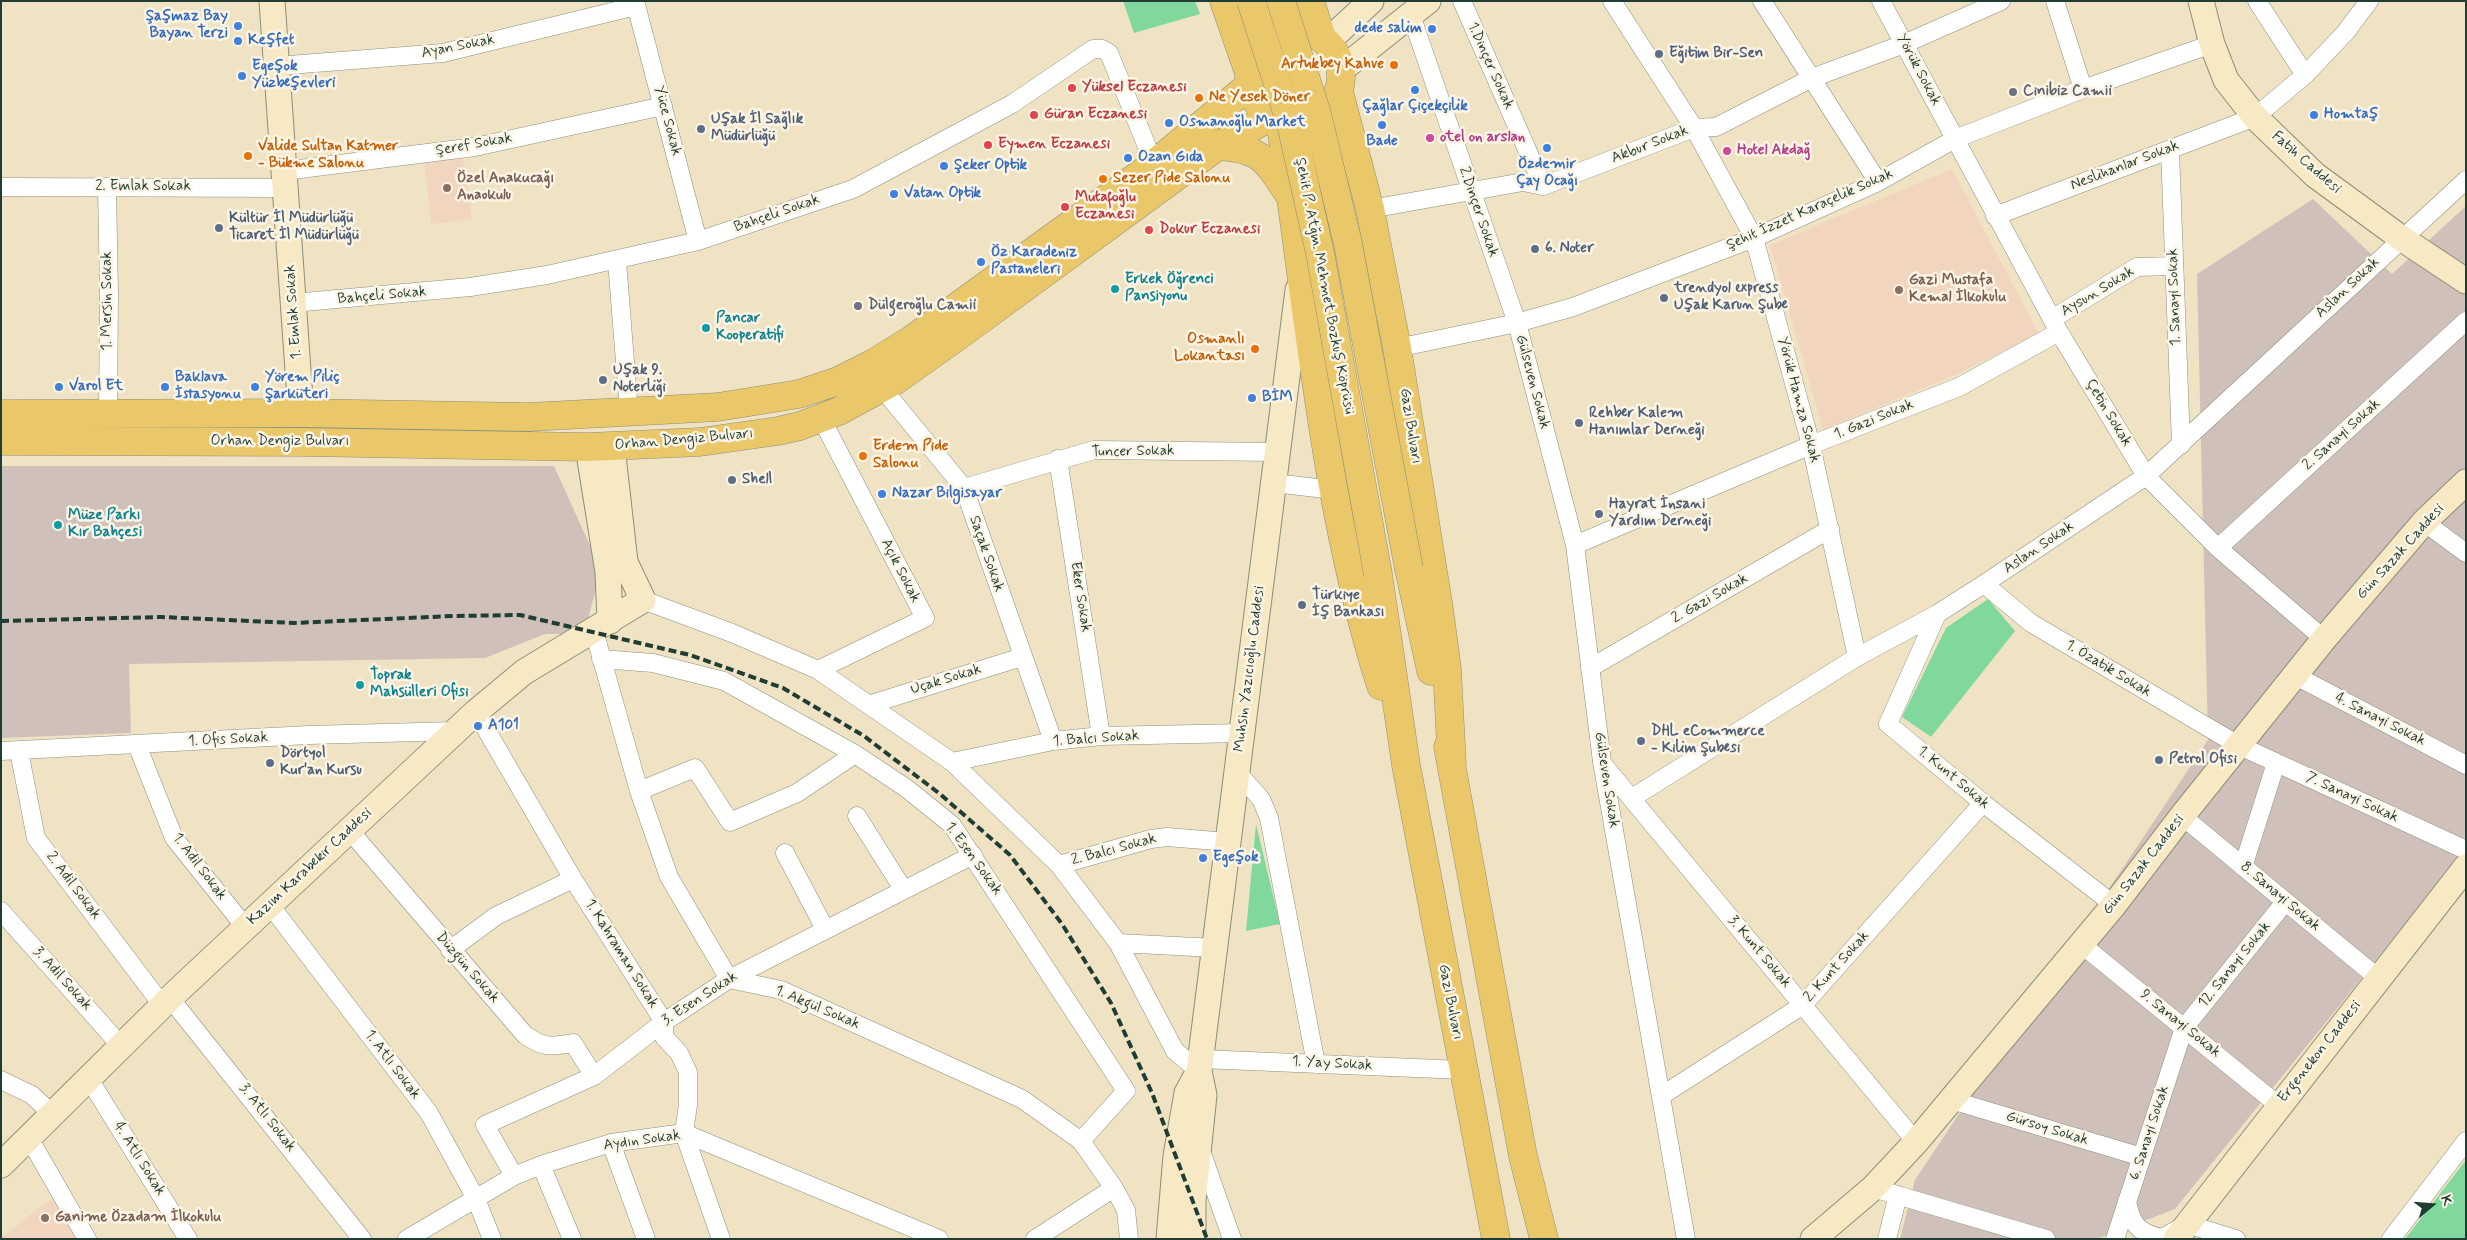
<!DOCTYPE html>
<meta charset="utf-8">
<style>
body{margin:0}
#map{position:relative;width:2467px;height:1240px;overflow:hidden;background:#f0e3c4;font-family:Mynerve,sans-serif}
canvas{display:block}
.frame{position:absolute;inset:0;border:2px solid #1f3d34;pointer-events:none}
.north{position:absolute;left:2407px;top:1180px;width:50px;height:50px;-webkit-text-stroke:4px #fcf5e5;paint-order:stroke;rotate:72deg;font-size:14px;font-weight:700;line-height:20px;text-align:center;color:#1f3d34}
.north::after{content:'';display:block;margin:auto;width:18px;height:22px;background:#1f3d34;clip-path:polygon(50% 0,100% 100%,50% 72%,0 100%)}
</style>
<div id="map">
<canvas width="2467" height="1240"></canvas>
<div class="frame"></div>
<div class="north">K</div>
</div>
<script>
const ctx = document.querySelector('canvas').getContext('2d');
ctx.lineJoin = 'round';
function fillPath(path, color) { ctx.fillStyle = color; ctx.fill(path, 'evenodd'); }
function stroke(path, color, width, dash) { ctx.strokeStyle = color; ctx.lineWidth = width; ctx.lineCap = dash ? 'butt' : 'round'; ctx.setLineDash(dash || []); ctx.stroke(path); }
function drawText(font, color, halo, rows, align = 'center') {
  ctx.font = font + ' Mynerve,sans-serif'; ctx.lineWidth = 5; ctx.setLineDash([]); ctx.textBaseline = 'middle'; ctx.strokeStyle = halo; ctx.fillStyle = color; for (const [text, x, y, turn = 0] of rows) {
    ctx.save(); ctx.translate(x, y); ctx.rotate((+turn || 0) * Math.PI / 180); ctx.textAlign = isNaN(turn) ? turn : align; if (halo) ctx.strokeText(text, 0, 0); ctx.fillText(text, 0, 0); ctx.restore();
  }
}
fillPath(new Path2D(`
 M462,150L472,219L431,224L424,157Z
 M1952,169L2039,334L1955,375L1823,430L1770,245Z
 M52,1198L76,1239H1V1238Z`), '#f2d5be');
fillPath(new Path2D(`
 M2313,199L2392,274L2466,206V849L2175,1209L2097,1239H1900L1915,1180L2208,740L2197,274Z
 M1,466H554L601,570L588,619L571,634H545L485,658L129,664L131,733L1,738Z`), '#cfc1ba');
fillPath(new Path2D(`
 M1123,1H1195L1200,14L1134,33Z
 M1988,599L2015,631L1931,737L1902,717L1946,628Z
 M1256,824L1280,924L1246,931Z
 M2466,1160V1239H2405Z`), '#81d89c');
const street = new Path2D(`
 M635,1L698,241
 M1462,1L1543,186
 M1612,1L1694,128L1754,238L1811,445L1857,657
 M1762,1L1878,182
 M1881,1L2059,332L2146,476L2218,548L2324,639
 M2055,1L2083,89
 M2257,1L2305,75
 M1411,15L1517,323L1575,545L1602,762L1686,1239
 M276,66L443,53L636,6
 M2170,150L2181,445
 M284,171L475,147L663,106
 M1,187L285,188
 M107,187L109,294L108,415
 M1370,209L1523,182L1543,186L1694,128L1716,127L1812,78L1904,44L2001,1
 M1995,216L2255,117L2305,75L2345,33L2369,1
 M617,261L629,412
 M293,303L470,287L547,275L698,241L853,189L1012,104L1093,49H1102L1109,53L1154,164
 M2052,319L2137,267L2174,266
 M1397,348L1517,323L1573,307L1754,238L1878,182L1955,139L2083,89L2212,44
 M882,388L964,488L1053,741
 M1058,459L1101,736
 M1274,483L1334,490
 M964,488L1094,450L1278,452
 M2424,522L2466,553
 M1575,545L1811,445L1959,387L2059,332
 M2218,548L2466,321
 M1984,584L2031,623L2238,745L2466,850
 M643,600L732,633L818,670L952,762L1059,865L1118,943L1175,1051L1199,1071
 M1937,614L1888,724L1983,803L2114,905
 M594,631L639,791L669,877L729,979L781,990L1022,1099L1081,1141L1114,1188L1126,1210L1129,1239
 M601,659L653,663L724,681L855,754L906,788L952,825L1126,1091L1081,1141
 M1590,668L1830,529
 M818,670L925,618L821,418
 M2294,675L2466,765
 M871,704L1022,657
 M476,712L573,879L664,1022V1037L679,1053L688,1072V1105L684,1133L721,1239
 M137,745L174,838L246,928
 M1,751L309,735L456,731
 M19,751L36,838L163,1006
 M952,762L1053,741L1101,736L1242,733
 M1602,763L1916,1142
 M1237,772L1261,799L1269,818L1316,1064
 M639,791L695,768L730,822L797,793L855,754
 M1632,798L1857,657L1937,614L1984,584L2146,476L2466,180
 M857,816L903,889
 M2182,816L2378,978
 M350,831L525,1035C544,1048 551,1047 573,1043L594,1076
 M785,853L825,929
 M1059,865L1151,839L1167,837L1228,842
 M2243,867L2276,763
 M270,905L429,1113L476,1199L492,1239
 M1,911L122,1047
 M1118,943L1215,948
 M2081,944L2278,1105
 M450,950L496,916L573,879
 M170,998L362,1239
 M1201,1059L1463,1070
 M89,1079L188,1239
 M1,1080L32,1095L53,1115
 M1661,1096L1803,1005L1983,803
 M1951,1100L2142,1157
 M29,1138L87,1239
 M611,1143L646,1239
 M1201,1151L1232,1239
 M541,1165L572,1239
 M514,1176L485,1125L594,1076L664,1022L729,979L973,855
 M1873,1188L2046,1239
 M2127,1201C2131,1225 2139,1233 2162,1238L2187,1224L2236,1239
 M407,1239L514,1176L541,1165L611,1143L684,1133L939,1239
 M1035,1239L1114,1188
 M1887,1239L1898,1195
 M2115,1239L2184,1028L2285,902
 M2391,1239L2466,1141`);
const secondary = new Path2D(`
 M272,1L301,413
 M2201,1L2212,44L2226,80L2255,117L2315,175L2401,238L2466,281
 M1327,42L1371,1
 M1341,70L1428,1
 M588,447L608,572L610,621
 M1,1165L170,998L476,712L524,672L643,600L625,562L612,447
 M1169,1239L1176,1156L1187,1093L1199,1071
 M1193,1239V1201L1204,1095L1199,1071L1298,290
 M1813,1239L1873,1188L1916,1142L2114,905L2182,816L2324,639L2424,522L2466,482
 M2176,1239L2466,867`);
const primary = new Path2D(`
 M1,414L301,413L529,417L718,407L799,394L838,381L874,363L911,340L1154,164L1250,85
 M1,441L301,442L588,447L700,442L778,431L800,426L839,411L896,380L958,336L1218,146L1272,116`);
const highway = new Path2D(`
 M1224,1L1249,73
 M1310,1L1322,38
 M1249 76a46 46 0 1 1 92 0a46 46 0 1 1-92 0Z
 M1339,92L1370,209L1397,348L1439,609L1447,669L1452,765
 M1282,134C1309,317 1325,509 1381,686
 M1218,146C1261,149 1265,158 1288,193
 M1409,569L1431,671
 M1378,574L1406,765L1496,1239
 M1448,747L1523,1156L1544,1239`);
stroke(street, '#88907c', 19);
stroke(secondary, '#88907c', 27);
stroke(primary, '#88907c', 29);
stroke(highway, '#88907c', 29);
stroke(street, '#fff', 18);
stroke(secondary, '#f7e9c3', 25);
stroke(primary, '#eac769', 28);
stroke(highway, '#eac769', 28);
stroke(new Path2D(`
 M1,621L161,617L294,623L453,616L520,615L690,655L783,688L864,736L940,794L1010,855L1062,924L1111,1003L1152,1093L1207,1239`), '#1f3d34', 4, [8, 4]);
const highwayBridge = new Path2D(`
 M1251,1L1291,124L1320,253L1378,574
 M1281,1L1317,114L1348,244L1409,569`);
stroke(highwayBridge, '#88907c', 29, []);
stroke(highwayBridge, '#eac769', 28);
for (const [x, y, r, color] of [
 [238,26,5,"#3f7fe0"],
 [1432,29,5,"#3f7fe0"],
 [238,41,5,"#3f7fe0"],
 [1659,54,5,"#5c6f8a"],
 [1394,65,5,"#e8710a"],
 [242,76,5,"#3f7fe0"],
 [1072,88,5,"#e0444e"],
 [1415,90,5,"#3f7fe0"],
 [2013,92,5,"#6b7280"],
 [1199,98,5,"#e8710a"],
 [1034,115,5,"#e0444e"],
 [2314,115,5,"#3f7fe0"],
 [1169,123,5,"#3f7fe0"],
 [1382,125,5,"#3f7fe0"],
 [701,129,5,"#5c6f8a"],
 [1430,138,5,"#d1479c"],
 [988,145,5,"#e0444e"],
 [1547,148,5,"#3f7fe0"],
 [1727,151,5,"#d1479c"],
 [248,156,5,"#e8710a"],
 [1128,158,5,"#3f7fe0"],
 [944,166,5,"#3f7fe0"],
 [1103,179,5,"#e8710a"],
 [447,188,5,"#8d6e63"],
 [894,194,5,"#3f7fe0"],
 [1065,207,5,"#e0444e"],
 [219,228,5,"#5c6f8a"],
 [1149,230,5,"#e0444e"],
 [1535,249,5,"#5c6f8a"],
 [981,262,5,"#3f7fe0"],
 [1115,289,5,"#0f9aa8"],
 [1899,290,5,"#8d6e63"],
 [1664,298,5,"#5c6f8a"],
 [858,306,5,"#6b7280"],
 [706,328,5,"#0f9aa8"],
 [1255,349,5,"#e8710a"],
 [603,380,5,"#5c6f8a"],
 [59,387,5,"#3f7fe0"],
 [165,387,5,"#3f7fe0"],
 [255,387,5,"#3f7fe0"],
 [1252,398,5,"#3f7fe0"],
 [1579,423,5,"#5c6f8a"],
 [863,456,5,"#e8710a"],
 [732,480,5,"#5c6f8a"],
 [882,494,5,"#3f7fe0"],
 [1599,514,5,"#5c6f8a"],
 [58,525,5,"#0f9aa8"],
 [1302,605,5,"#5c6f8a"],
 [360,685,5,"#0f9aa8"],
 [478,726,5,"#3f7fe0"],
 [1641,741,5,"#5c6f8a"],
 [2159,760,5,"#5c6f8a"],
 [270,763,5,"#5c6f8a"],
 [1203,858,5,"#3f7fe0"],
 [45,1218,5,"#8d6e63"]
]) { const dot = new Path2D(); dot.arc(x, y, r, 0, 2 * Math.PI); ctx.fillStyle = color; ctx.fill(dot); stroke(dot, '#fcf5e5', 2); }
drawText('bold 15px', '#366cbe', '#fcf5e5', [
 ["Şaşmaz Bay",228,17,"right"],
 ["Bayan Terzi",228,34,"right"],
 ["dede salim",1422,29,"right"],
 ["Keşfet",248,41],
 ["Egeşok",252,67],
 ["Yüzbeşevleri",252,84],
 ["Çağlar Çiçekçilik",1415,107,"center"],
 ["Homtaş",2324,115],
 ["Osmanoğlu Market",1179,123],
 ["Bade",1382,142,"center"],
 ["Ozan Gıda",1138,158],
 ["Özdemir",1547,165,"center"],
 ["Çay Ocağı",1547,182,"center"],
 ["Şeker Optik",954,166],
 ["Vatan Optik",904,194],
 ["Öz Karadeniz",991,253],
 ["Pastaneleri",991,270],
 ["Baklava",175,378],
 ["İstasyonu",175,395],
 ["Yörem Piliç",265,378],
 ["Şarküteri",265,395],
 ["Varol Et",69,387],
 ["BİM",1262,398],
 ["Nazar Bilgisayar",892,494],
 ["A101",488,726],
 ["Egeşok",1213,858]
], 'left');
drawText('15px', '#1f3d34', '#fcf5e5', [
 ["Ayan Sokak",458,47,-11],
 ["1.Dinçer Sokak",1490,66,66],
 ["Yörük Sokak",1918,70,62],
 ["Yüce Sokak",667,121,75],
 ["Şeref Sokak",474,145,-10],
 ["Akbur Sokak",1650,145,-21],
 ["Fatih Caddesi",2306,163,41],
 ["Neslihanlar Sokak",2125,166,-21],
 ["2. Emlak Sokak",143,187],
 ["Şehit İzzet Karaçelik Sokak",1810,210,-24],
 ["2.Dinçer Sokak",1478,212,71],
 ["Bahçeli Sokak",777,214,-19],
 ["Şehit P. Atğm. Mehmet Bozkuş Köprüsü",1324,286,79],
 ["Aslan Sokak",2348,288,-43],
 ["Aysun Sokak",2098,292,-31],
 ["Bahçeli Sokak",382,296,-5],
 ["1. Sanayi Sokak",2175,297,-92],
 ["1. Mersin Sokak",108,301,-90],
 ["1. Emlak Sokak",294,312,-94],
 ["Gülseven Sokak",1532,382,75],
 ["Yörük Hamza Sokak",1798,400,75],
 ["Çetin Sokak",2108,413,59],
 ["1. Gazi Sokak",1874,420,-22],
 ["Gazi Bulvarı",1410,426,81],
 ["2. Sanayi Sokak",2342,435,-42],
 ["Orhan Dengiz Bulvarı",684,440,-5],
 ["Orhan Dengiz Bulvarı",280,442],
 ["Tuncer Sokak",1133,452,-1],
 ["Aslan Sokak",2039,548,-34],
 ["Gün Sazak Caddesi",2401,552,-48],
 ["Saçak Sokak",986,554,71],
 ["Açık Sokak",900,571,63],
 ["Eker Sokak",1080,597,81],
 ["2. Gazi Sokak",1710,599,-30],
 ["Muhsin Yazıcıoğlu Caddesi",1250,669,-83],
 ["1. Özatik Sokak",2108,669,31],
 ["Uçak Sokak",946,680,-17],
 ["4. Sanayi Sokak",2380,720,27],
 ["1. Balcı Sokak",1096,739,-4],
 ["1. Ofis Sokak",228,740,-3],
 ["1. Kunt Sokak",1953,778,40],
 ["Gülseven Sokak",1606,780,81],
 ["7. Sanayi Sokak",2352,798,25],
 ["2. Balcı Sokak",1114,850,-15],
 ["1. Esen Sokak",973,859,54],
 ["Gün Sazak Caddesi",2144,865,-52],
 ["1. Adil Sokak",199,867,53],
 ["Kazım Karabekir Caddesi",310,867,-43],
 ["2. Adil Sokak",73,886,53],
 ["8. Sanayi Sokak",2280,897,40],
 ["3. Kunt Sokak",1759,952,50],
 ["1. Kahraman Sokak",621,954,58],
 ["12. Sanayi Sokak",2235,965,-51],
 ["2. Kunt Sokak",1837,967,-48],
 ["Düzgün Sokak",467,968,49],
 ["3. Adil Sokak",62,979,48],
 ["3. Esen Sokak",700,999,-33],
 ["Gazi Bulvarı",1450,1002,79],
 ["1. Akgül Sokak",817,1008,23],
 ["9. Sanayi Sokak",2180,1024,39],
 ["Ergenekon Caddesi",2320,1052,-52],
 ["1. Yay Sokak",1332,1064,3],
 ["1. Atlı Sokak",392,1065,53],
 ["3. Atlı Sokak",267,1118,52],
 ["Gürsoy Sokak",2047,1129,17],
 ["6. Sanayi Sokak",2150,1133,-72],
 ["Aydın Sokak",642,1141,-8],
 ["4. Atlı Sokak",139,1159,58]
]);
drawText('bold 15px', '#4e5e75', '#fcf5e5', [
 ["Eğitim Bir-Sen",1669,54],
 ["Uşak İl Sağlık",711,120],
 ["Müdürlüğü",711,137],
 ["Kültür İl Müdürlüğü",229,219],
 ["Ticaret İl Müdürlüğü",229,236],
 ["6. Noter",1545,249],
 ["trendyol express",1674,289],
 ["Uşak Karun Şube",1674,306],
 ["Uşak 9.",613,371],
 ["Noterliği",613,388],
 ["Rehber Kalem",1589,414],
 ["Hanımlar Derneği",1589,431],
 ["Shell",742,480],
 ["Hayrat İnsani",1609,505],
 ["Yardım Derneği",1609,522],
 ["Türkiye",1312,596],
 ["İş Bankası",1312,613],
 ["DHL eCommerce",1651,732],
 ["- Kilim Şubesi",1651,749],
 ["Dörtyol",280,754],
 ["Kur'an Kursu",280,771],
 ["Petrol Ofisi",2169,760]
], 'left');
drawText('bold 15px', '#c56008', '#fcf5e5', [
 ["Artukbey Kahve",1384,65,"right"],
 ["Ne Yesek Döner",1209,98],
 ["Valide Sultan Katmer",258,147],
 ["- Bükme Salonu",258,164],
 ["Sezer Pide Salonu",1113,179],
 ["Osmanlı",1245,340,"right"],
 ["Lokantası",1245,357,"right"],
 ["Erdem Pide",873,447],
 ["Salonu",873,464]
], 'left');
drawText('bold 15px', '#be3a42', '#fcf5e5', [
 ["Yüksel Eczanesi",1082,88],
 ["Güran Eczanesi",1044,115],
 ["Eymen Eczanesi",998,145],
 ["Mutafoğlu",1075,198],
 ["Eczanesi",1075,215],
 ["Dokur Eczanesi",1159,230]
], 'left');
drawText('bold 15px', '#5b616d', '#fcf5e5', [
 ["Cinibiz Camii",2023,92],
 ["Dülgeroğlu Camii",868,306]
], 'left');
drawText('bold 15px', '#b23c85', '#fcf5e5', [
 ["otel on arslan",1440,138],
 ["Hotel Akdağ",1737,151]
], 'left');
drawText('bold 15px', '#785e54', '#fcf5e5', [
 ["Özel Anakucağı",457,179],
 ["Anaokulu",457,196],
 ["Gazi Mustafa",1909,281],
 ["Kemal İlkokulu",1909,298],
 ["Ganime Özadam İlkokulu",55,1218]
], 'left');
drawText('bold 15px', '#0d838f', '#fcf5e5', [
 ["Erkek Öğrenci",1125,280],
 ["Pansiyonu",1125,297],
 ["Pancar",716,319],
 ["Kooperatifi",716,336],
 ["Müze Parkı",68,516],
 ["Kır Bahçesi",68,533],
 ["Toprak",370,676],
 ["Mahsülleri Ofisi",370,693]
], 'left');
</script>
